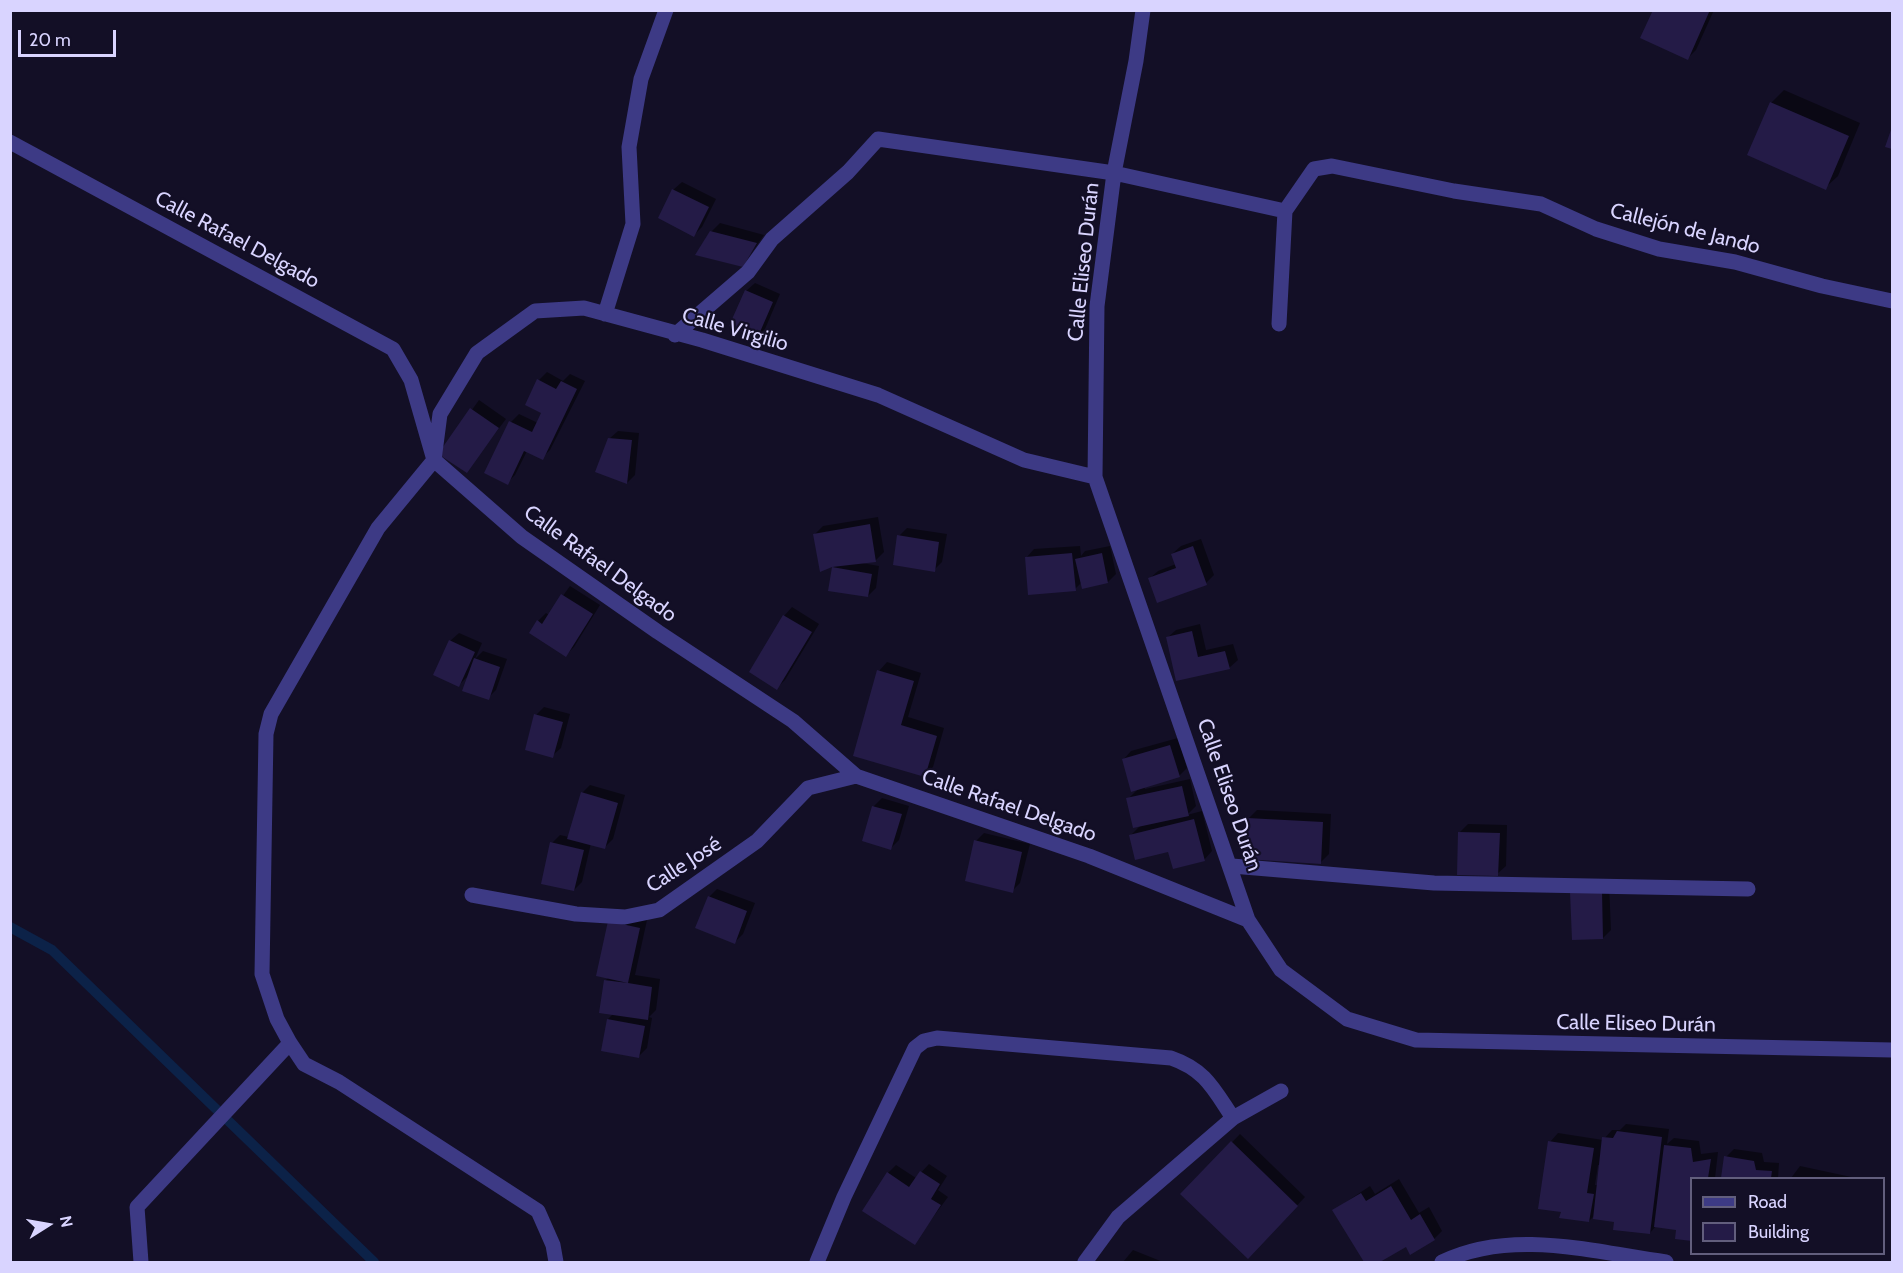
<!DOCTYPE html>
<meta charset="utf-8">
<style>
body{margin:0}
#map{position:relative;width:1903px;height:1273px;overflow:hidden;background:#130f26;font-family:Cabin,sans-serif}
canvas{display:block}
.frame{position:absolute;inset:0;border:12px solid #d9d4ff;pointer-events:none}
.legend{position:absolute;left:1690px;top:1177px;width:195px;height:78px;box-sizing:border-box;background:#130f26;border:2px solid #625e7d;margin:0;padding:8px 10px;list-style:none;font-size:18px;color:#d9d4ff}
.legend li{display:flex;align-items:center;gap:12px;height:30px}
.legend b{width:30px;border:2px solid #625e7d}
.north{position:absolute;left:18px;top:1195px;width:60px;height:60px;-webkit-text-stroke:4px #130f26;paint-order:stroke;rotate:79deg;font-size:16px;font-weight:700;line-height:24px;text-align:center;color:#d9d4ff}
.north::after{content:'';display:block;margin:auto;width:21px;height:27px;background:#d9d4ff;clip-path:polygon(50% 0,100% 100%,50% 72%,0 100%)}
.scale{position:absolute;left:18px;top:30px;width:98px;height:27px;box-sizing:border-box;border:3px solid #d9d4ff;border-top:0;padding-left:8px;font-size:18px;line-height:21px;white-space:nowrap;color:#d9d4ff;-webkit-text-stroke:4px #130f26;paint-order:stroke}
</style>
<div id="map">
<canvas width="1903" height="1273"></canvas>
<div class="frame"></div>
<ul class="legend">
<li><b style="height:8px;background:#3d3a85"></b>Road</li>
<li><b style="height:16px;background:#241b47"></b>Building</li>
</ul>
<div class="north">N</div>
<div class="scale">20 m</div>
</div>
<script>
const ctx = document.querySelector('canvas').getContext('2d');
ctx.lineJoin = 'round';
function fillPath(path, color) { ctx.fillStyle = color; ctx.fill(path, 'evenodd'); }
function stroke(path, color, width, dash) { ctx.strokeStyle = color; ctx.lineWidth = width; ctx.lineCap = dash ? 'butt' : 'round'; ctx.setLineDash(dash || []); ctx.stroke(path); }
function drawText(font, color, halo, rows, align = 'center') {
  ctx.font = font + ' Cabin,sans-serif'; ctx.lineWidth = 4.5; ctx.setLineDash([]); ctx.textBaseline = 'middle'; ctx.strokeStyle = halo; ctx.fillStyle = color; for (const [text, x, y, turn = 0] of rows) {
    ctx.save(); ctx.translate(x, y); ctx.rotate((+turn || 0) * Math.PI / 180); ctx.textAlign = isNaN(turn) ? turn : align; if (halo) ctx.strokeText(text, 0, 0); ctx.fillText(text, 0, 0); ctx.restore();
  }
}
fillPath(new Path2D(`
 M1655,10H1714L1696,50L1688,58Z
 M1784,90L1860,123L1838,176L1825,188L1771,103Z
 M682,182L716,199L702,227L694,235L660,217L673,190Z
 M720,223L764,235L742,266L711,232Z
 M755,283L780,294L765,329L757,337L746,291Z
 M547,372L563,381L570,374L585,381L550,450L542,458L527,451L515,475L507,483L486,472L511,422L519,414L538,423L543,413L539,380Z
 M479,400L506,419L466,472L441,453Z
 M618,431L639,433L635,475L627,483L609,439Z
 M878,517L884,552L876,560L862,563L879,566L876,588L868,596L830,590L834,565L815,534L823,526Z
 M907,528L947,534L942,562L934,570L899,536Z
 M1201,539L1214,575L1206,583L1149,579L1158,571L1176,564L1172,554L1181,546Z
 M1080,546L1081,556L1085,551L1110,546L1116,574L1108,582H1082L1075,589L1026,558L1034,549Z
 M570,586L600,605L574,647L566,655L538,621L546,613L549,615Z
 M792,607L819,624L785,680L777,688L784,616Z
 M1200,624L1206,650L1233,644L1238,660L1229,668L1177,680L1167,638L1176,630Z
 M459,633L482,643L475,659L483,651L507,659L496,690L488,698L470,674L459,685L450,641Z
 M887,662L921,673L908,717L944,728L933,767L924,775L855,755L879,671Z
 M544,707L570,714L561,748L552,756L536,715Z
 M1178,738L1187,768L1179,776L1144,786L1145,789L1190,779L1196,806L1187,815L1202,811L1212,851L1204,860L1130,836L1141,825L1128,799L1139,788L1123,760L1131,751Z
 M590,785L625,795L613,839L605,847L591,843L582,882L574,890L552,843L560,835L569,837L582,793Z
 M882,798L909,806L899,840L891,848L864,840L874,806Z
 M1257,810L1331,814L1329,854L1321,862L1248,819Z
 M1468,824L1507,825L1506,866L1497,874L1460,832Z
 M984,833L1030,844L1020,883L1012,891L976,841Z
 M1609,883L1611,930L1603,938L1572,893Z
 M717,889L755,903L743,934L735,942L709,897Z
 M647,920L635,975L660,979L656,1010L649,1017L652,1018L647,1048L638,1057L608,1019L614,1013L605,981L609,977V921Z
 M1626,1124L1669,1129L1667,1144L1674,1138L1699,1141L1701,1154L1718,1152L1715,1178H1692L1677,1229L1656,1226L1650,1233L1595,1215L1589,1221L1562,1210L1550,1142L1558,1133L1603,1140L1612,1130H1620ZM1598,1165H1600L1598,1185H1595Z
 M1240,1134L1305,1197L1248,1257L1182,1194Z
 M1734,1149L1762,1153L1764,1162L1779,1163L1778,1178H1723L1726,1157Z
 M929,1164L947,1176L938,1190L948,1197L914,1243L888,1173L896,1165L916,1178Z
 M1800,1166L1856,1178H1791Z
 M1399,1179L1419,1213L1429,1207L1442,1231L1434,1239L1407,1245L1377,1262H1365L1334,1210L1370,1186L1375,1194Z
 M1133,1250L1163,1262H1123Z`), '#0007');
stroke(new Path2D(`
 M10,927L52,950L374,1262`), '#0c2248', 10);
fillPath(new Path2D(`
 M1653,10H1710L1688,60L1640,38Z
 M1770,102L1849,136L1826,190L1747,155Z
 M1892,127V149L1885,147Z
 M672,189L709,207L694,237L658,218Z
 M710,231L757,243L743,267L695,255Z
 M745,290L773,302L757,339L729,326Z
 M537,379L556,389L561,381L577,389L543,460L524,451L508,485L484,473L509,421L532,432L541,413L525,405Z
 M470,408L499,428L467,473L438,454Z
 M608,438L632,440L627,484L595,472Z
 M870,524L876,562L832,567L820,572L813,534Z
 M897,535L939,542L935,572L893,565Z
 M1193,546L1207,585L1157,603L1148,578L1176,568L1171,554Z
 M1072,553L1076,591L1028,595L1025,557Z
 M1102,553L1108,583L1082,589L1075,559Z
 M832,567L872,574L868,597L828,591Z
 M561,594L593,614L566,657L529,633L537,620L542,624Z
 M783,615L812,632L777,690L749,672Z
 M1192,631L1198,657L1225,651L1230,669L1176,681L1166,637Z
 M449,640L475,652L459,687L433,675Z
 M474,658L500,667L489,700L462,691Z
 M877,670L914,681L901,725L937,736L925,777L853,756Z
 M534,714L563,722L553,758L525,750Z
 M1170,745L1180,777L1131,792L1122,759Z
 M1182,786L1189,816L1133,828L1126,798Z
 M581,792L618,803L605,849L567,839Z
 M872,806L902,814L891,850L862,841Z
 M1247,818L1323,822L1321,864L1245,859Z
 M1194,819L1205,861L1173,869L1168,852L1135,860L1129,835Z
 M1458,832L1500,833L1498,876L1457,875Z
 M974,840L1022,852L1013,893L965,881Z
 M550,842L584,850L574,891L541,884Z
 M1602,891L1603,939L1572,940L1570,892Z
 M708,896L747,911L735,944L695,928Z
 M608,921L640,928L628,983L652,987L648,1020L599,1013L604,980L628,983L596,976Z
 M607,1019L645,1026L639,1058L601,1051Z
 M1617,1131L1662,1137L1650,1234L1613,1230L1614,1222L1593,1219L1602,1137L1613,1138Z
 M1231,1141L1298,1206L1248,1259L1180,1194Z
 M1548,1141L1594,1148L1587,1193L1594,1194L1589,1222L1559,1218L1561,1212L1538,1209Z
 M1664,1145L1691,1148L1693,1162L1711,1159L1708,1178H1692V1241L1675,1239L1676,1230L1654,1227Z
 M1724,1156L1754,1161L1756,1170L1772,1171L1771,1178H1721Z
 M920,1171L940,1184L931,1199L941,1205L915,1245L862,1211L887,1172L909,1187Z
 M1391,1186L1411,1220L1420,1214L1435,1240L1410,1255L1406,1247L1380,1262H1364L1332,1210L1361,1193L1366,1201Z`), '#241b47');
stroke(new Path2D(`
 M1143,10L1136,61L1114,173L1097,306L1095,477L1248,920L1281,970L1347,1019L1416,1040L1892,1050
 M10,142L393,349L411,380L434,460L522,537L658,632L793,721L856,776L1089,856L1248,920
 M605,314L633,224L629,147L641,79L666,10
 M1279,324L1285,211L1314,169L1332,166L1454,191L1541,204L1596,229L1659,249L1735,262L1822,286L1892,301
 M675,335L748,272L772,239L848,172L878,139L1114,173L1285,211
 M1232,866L1434,883L1748,889
 M472,895L576,914L625,917L659,910L757,841L808,788L856,776
 M141,1262L137,1207L290,1043
 M556,1262L553,1245L538,1211L339,1082L304,1064L290,1043L277,1019L262,974L266,734L271,714L378,528L434,460L440,414L477,353L535,311L584,308L702,340L878,395L1024,460L1095,477
 M817,1262L844,1197L915,1048L924,1041L937,1038L1171,1058C1206,1070 1214,1090 1233,1118
 M1085,1262L1118,1217L1233,1118L1281,1091
 M1442,1262C1512,1228 1593,1252 1666,1262`), '#3d3a85', 15);
drawText('21px', '#d9d4ff', '#130f26', [
 ["Callejón de Jando",1685,229,14],
 ["Calle Rafael Delgado",237,240,28],
 ["Calle Eliseo Durán",1084,262,-84],
 ["Calle Virgilio",735,330,16],
 ["Calle Rafael Delgado",600,564,36],
 ["Calle Eliseo Durán",1229,795,71],
 ["Calle Rafael Delgado",1009,806,19],
 ["Calle José",684,865,-33],
 ["Calle Eliseo Durán",1636,1024,1]
]);
</script>
